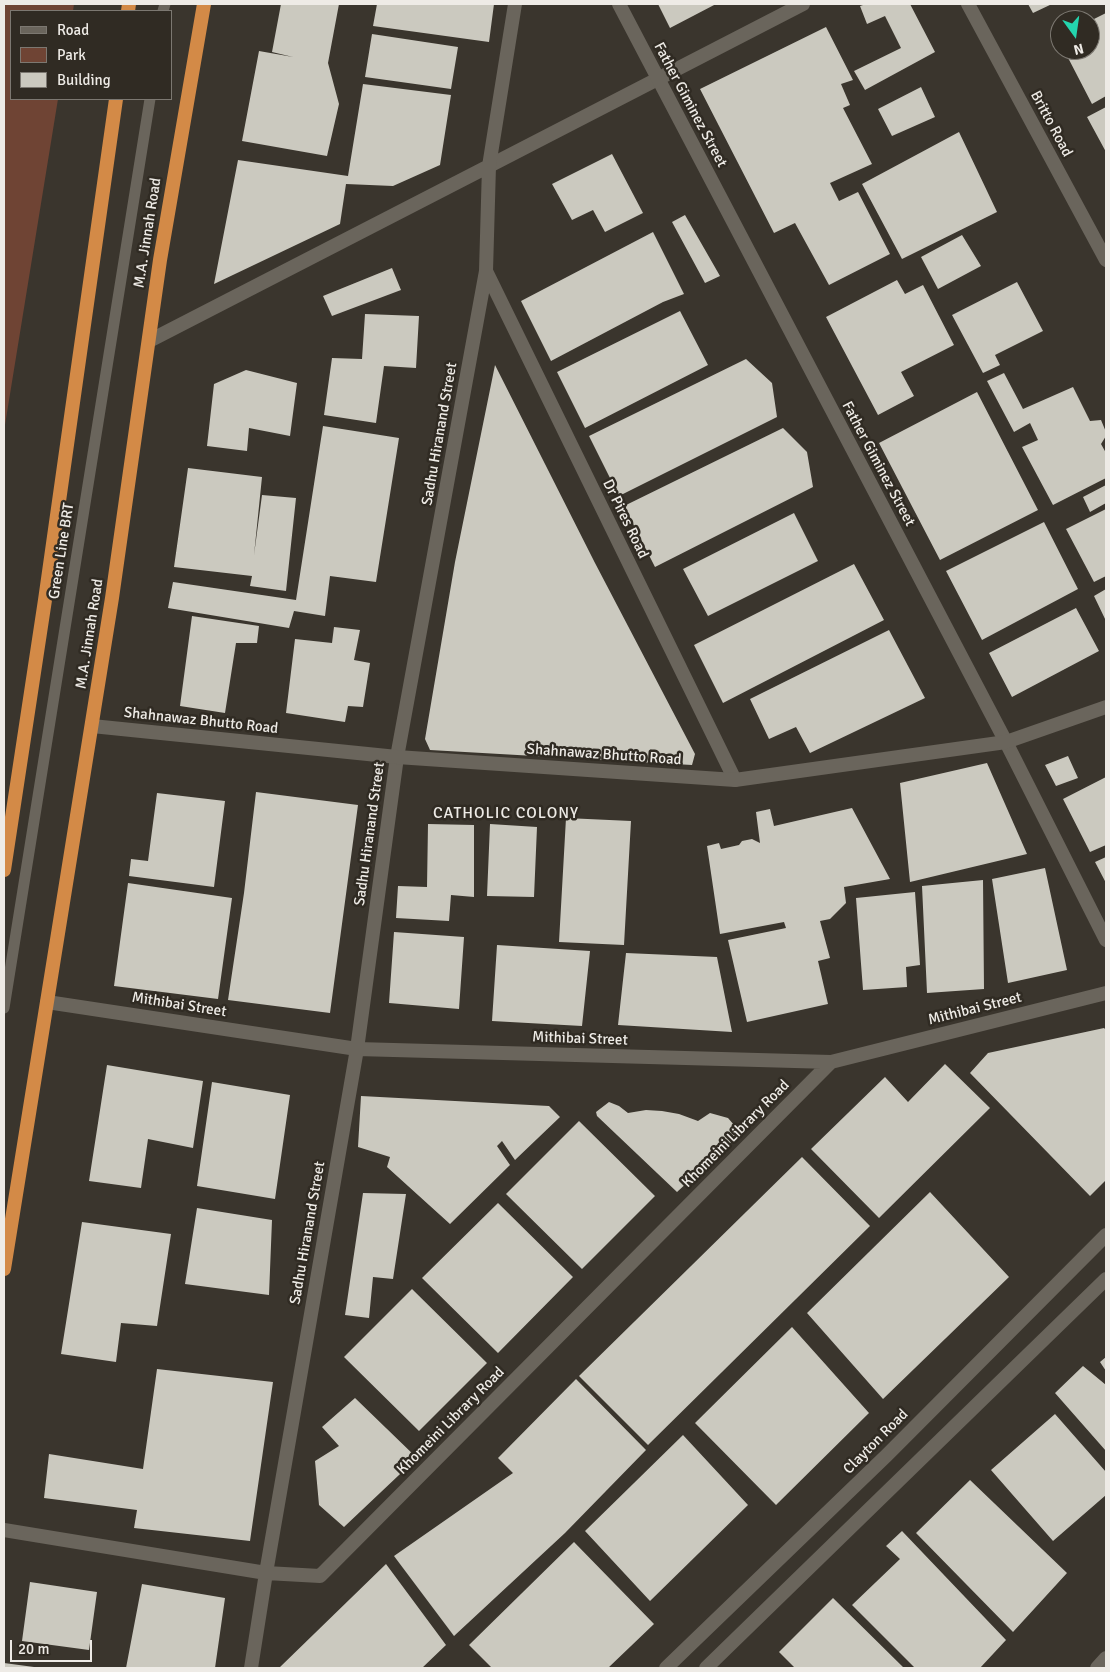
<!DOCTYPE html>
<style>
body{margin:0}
#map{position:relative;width:1110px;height:1672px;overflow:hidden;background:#3a352d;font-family:Signika,sans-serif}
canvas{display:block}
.frame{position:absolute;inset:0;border:5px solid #eeebe6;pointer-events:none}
.legend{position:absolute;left:10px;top:10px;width:162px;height:90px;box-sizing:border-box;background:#302b23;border:1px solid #7c7871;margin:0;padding:6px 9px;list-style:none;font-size:15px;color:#eeebe6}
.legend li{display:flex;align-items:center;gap:10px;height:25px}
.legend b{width:25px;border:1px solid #7c7871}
.north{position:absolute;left:1050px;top:10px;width:50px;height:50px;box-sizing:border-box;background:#302b23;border:1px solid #7c7871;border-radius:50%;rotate:166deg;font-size:14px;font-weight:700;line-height:20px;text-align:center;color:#eeebe6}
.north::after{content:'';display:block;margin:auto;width:18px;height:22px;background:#24d5ae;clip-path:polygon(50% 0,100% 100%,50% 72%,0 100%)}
.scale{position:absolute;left:10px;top:1640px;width:82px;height:22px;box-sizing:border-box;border:2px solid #eeebe6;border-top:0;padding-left:6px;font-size:15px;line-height:18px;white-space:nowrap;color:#eeebe6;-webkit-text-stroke:4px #302b23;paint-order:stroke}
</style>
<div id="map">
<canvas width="1110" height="1672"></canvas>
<div class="frame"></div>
<ul class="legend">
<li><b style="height:6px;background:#6a655c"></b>Road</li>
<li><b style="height:14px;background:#6f4434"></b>Park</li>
<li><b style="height:14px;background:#cbc9bf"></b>Building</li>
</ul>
<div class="north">N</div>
<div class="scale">20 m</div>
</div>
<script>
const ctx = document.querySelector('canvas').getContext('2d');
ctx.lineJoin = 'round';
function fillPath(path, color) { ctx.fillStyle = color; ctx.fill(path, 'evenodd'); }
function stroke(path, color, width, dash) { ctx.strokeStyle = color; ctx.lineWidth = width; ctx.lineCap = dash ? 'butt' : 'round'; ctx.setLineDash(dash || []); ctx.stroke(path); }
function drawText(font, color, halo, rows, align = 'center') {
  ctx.font = font + ' Signika,sans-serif'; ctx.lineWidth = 5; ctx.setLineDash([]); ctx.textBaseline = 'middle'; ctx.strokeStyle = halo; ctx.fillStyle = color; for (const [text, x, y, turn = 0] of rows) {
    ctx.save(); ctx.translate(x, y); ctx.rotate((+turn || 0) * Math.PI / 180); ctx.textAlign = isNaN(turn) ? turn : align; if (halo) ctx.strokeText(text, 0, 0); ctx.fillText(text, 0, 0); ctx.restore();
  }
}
fillPath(new Path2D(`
 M4,4H74L73,11H11V99H58L4,431Z`), '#6f4434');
fillPath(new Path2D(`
 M281,4H339L328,63L339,104L327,156L242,141L259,51L293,57L272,52Z
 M377,4H494L489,42L373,26Z
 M658,4H716L670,28Z
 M866,4H910L935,52L865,90L854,71L901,48L885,16L867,24L860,6Z
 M1028,4H1052L1033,13Z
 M1106,13V96L1092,104L1064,50H1090V21Z
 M826,27L853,80L841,84L850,105L843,108L872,164L830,183L839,201L858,192L890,254L829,285L795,223L774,233L700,89Z
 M372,34L458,47L451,89L365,77Z
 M363,84L451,95L440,165L393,186L346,184L340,224L214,284L238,160L348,176Z
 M921,87L935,117L892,136L878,109Z
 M1106,107V152L1087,117Z
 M959,132L997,212L902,259L862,184Z
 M612,154L643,213L605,232L593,210L572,220L552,184Z
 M685,215L720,276L705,283L672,222Z
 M653,232L684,294L663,302L551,361L521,301Z
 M962,235L981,266L938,289L921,257Z
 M392,268L401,290L332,316L323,296Z
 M897,280L905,294L923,285L954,345L901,372L914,396L878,415L826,317Z
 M1017,282L1043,331L995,355L1000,365L983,373L952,315Z
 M680,311L708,365L585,428L557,372Z
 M365,314L419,316L416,368L384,366L376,423L324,415L332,358L362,359Z
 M746,359L772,383L777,417L619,496L589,436Z
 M495,365L595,563L695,754L692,765L430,750L425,739L455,562Z
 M246,370L297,383L290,436L249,428L247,451L207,446L214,384Z
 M1004,373L1023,409L1073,387L1090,421L1101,420L1106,432V436L1101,444L1106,453V478L1053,505L1022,447L1038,440L1030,423L1014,432L987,381Z
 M977,392L1038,510L940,560L879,443Z
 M323,426L399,438L376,582L330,576L325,616L294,611L289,628L168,608L173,582L296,600Z
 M783,428L807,452L813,487L655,567L624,506Z
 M188,468L262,477L254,555L262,495L296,498L286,591L250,586L252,576L174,567Z
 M1106,485V503L1090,512L1083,497Z
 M1106,509V576L1094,582L1066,529Z
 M794,513L818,561L708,616L683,569Z
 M1044,522L1078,589L982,640L946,571Z
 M854,564L884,620L723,703L694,645Z
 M1106,589V621L1094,596Z
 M1076,608L1099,651L1012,697L989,653Z
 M192,616L259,626L257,643H236L225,713L180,706Z
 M334,627L360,630L354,660L370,663L363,707L348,706L345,722L286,713L295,639L332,643Z
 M889,630L925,698L810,753L796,727L769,739L750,699Z
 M1068,756L1078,778L1056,786L1045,765Z
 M987,763L1027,854L910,882L900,783Z
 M1106,777V845L1090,852L1063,799Z
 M256,792L358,805L330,1013L228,1000L244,893Z
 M157,793L225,801L214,887L129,876L131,859L148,861Z
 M852,808L890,879L844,887L846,903L830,919L820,921L830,958L818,961L828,1004L747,1022L728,940L786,928L784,922L720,934L707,846L719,843L721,849L739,845L742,841L752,839L760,843L756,812L770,809L774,826Z
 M566,818L631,821L624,945L559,942Z
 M428,824L474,825V897L451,895L449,921L396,918L398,886L427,887Z
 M490,824L537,827L534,897L487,896Z
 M1106,857V883L1095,862Z
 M1045,868L1067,970L1008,983L992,879Z
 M983,880L984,989L927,993L922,886Z
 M128,883L232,898L218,999L114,986Z
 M915,892L920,965L906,967L907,987L863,990L856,898Z
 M394,932L464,937L459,1009L389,1003Z
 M497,945L590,951L582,1026L492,1021Z
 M626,953L717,957L732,1032L618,1025Z
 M1104,1028L1106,1030V1180L1090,1196L970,1073L988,1053Z
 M945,1064L990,1108L879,1218L811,1149L885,1077L908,1102Z
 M107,1065L203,1081L193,1148L148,1139L141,1188L89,1181Z
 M212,1082L290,1095L275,1199L197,1186Z
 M361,1096L549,1106L560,1117L515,1160L502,1141L497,1146L510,1165L450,1224L387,1167L390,1157L358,1147Z
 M609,1102L619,1106L628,1113L646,1110L662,1111L679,1114L698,1121L710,1113L728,1118L741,1133L677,1192L597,1116L596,1112Z
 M579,1121L655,1196L582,1269L506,1194Z
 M802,1157L870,1226L648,1445L579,1376Z
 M930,1192L1009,1277L883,1399L807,1313Z
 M363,1193L406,1194L393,1279L373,1277L369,1318L345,1315Z
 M498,1203L573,1277L498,1353L422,1278Z
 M197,1208L272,1220L269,1295L185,1284Z
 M82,1222L171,1234L157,1326L121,1323L116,1362L61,1354Z
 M412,1289L487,1363L419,1431L344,1357Z
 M792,1327L869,1413L776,1505L695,1423Z
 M1106,1357V1371L1100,1362Z
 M1083,1366L1106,1385V1451L1055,1393Z
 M157,1369L273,1382L250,1541L134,1528L137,1510L44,1498L49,1454L143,1469Z
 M576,1379L646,1450L565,1533L454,1636L394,1556L513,1473L498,1458Z
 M355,1398L417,1458L344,1527L319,1505L315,1461L339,1446L322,1427Z
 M1055,1414L1106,1472V1495L1053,1541L991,1470Z
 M683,1435L748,1505L650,1601L585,1531Z
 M970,1480L1067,1573L1013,1632L916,1533Z
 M902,1531L1006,1640L980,1668H915L852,1605L900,1559L886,1546Z
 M574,1542L654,1624L608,1668H492L469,1645Z
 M386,1564L446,1645L422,1668H279Z
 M30,1582L97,1592L89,1650L22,1641Z
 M142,1584L225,1598L215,1668H126Z
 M833,1598L904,1668H795L779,1652Z
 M4,1663L34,1667V1668H4Z`), '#cbc9bf');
stroke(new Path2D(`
 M163,11L165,4
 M4,1008L150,99`), '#6a655c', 11);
stroke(new Path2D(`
 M489,166L803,4`), '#6a655c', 14);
stroke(new Path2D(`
 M619,4L1006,742L1106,940
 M486,271L735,780
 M149,341L489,166
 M47,1002L357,1049L831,1062L1106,993
 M4,1530L266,1573L320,1576L831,1062
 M251,1668L266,1573L357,1049L397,757L486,271L489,166L515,4
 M1097,1668L1106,1658`), '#6a655c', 14);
stroke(new Path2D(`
 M968,4L1106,260
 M92,726L397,757L735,780L1006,742L1106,707`), '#6a655c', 14);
stroke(new Path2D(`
 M666,1668L887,1455L1106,1235
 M706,1668L1106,1279`), '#6a655c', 14);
stroke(new Path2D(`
 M128,11L129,4
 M4,870L45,600L116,99
 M4,1269L112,598L160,260L204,4`), '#d38a47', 14);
drawText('15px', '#eeebe6', '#302b23', [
 ["Father Giminez Street",690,105,62],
 ["Britto Road",1051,124,62],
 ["M.A. Jinnah Road",148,233,-81],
 ["Sadhu Hiranand Street",440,434,-80],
 ["Father Giminez Street",878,464,62],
 ["Dr Pires Road",625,519,64],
 ["Green Line BRT",62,551,-81],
 ["M.A. Jinnah Road",90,634,-81],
 ["Shahnawaz Bhutto Road",201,721,6],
 ["Shahnawaz Bhutto Road",604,755,4],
 ["Sadhu Hiranand Street",370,834,-82],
 ["Mithibai Street",179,1005,9],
 ["Mithibai Street",975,1009,-14],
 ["Mithibai Street",580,1039,2],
 ["Khomeini Library Road",736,1134,-45],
 ["Sadhu Hiranand Street",308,1233,-80],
 ["Khomeini Library Road",451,1421,-45],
 ["Clayton Road",876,1442,-45]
]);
ctx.letterSpacing = '1px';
drawText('16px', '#eeebe6', '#302b23', [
 ["CATHOLIC COLONY",506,814]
]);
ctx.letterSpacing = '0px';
</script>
